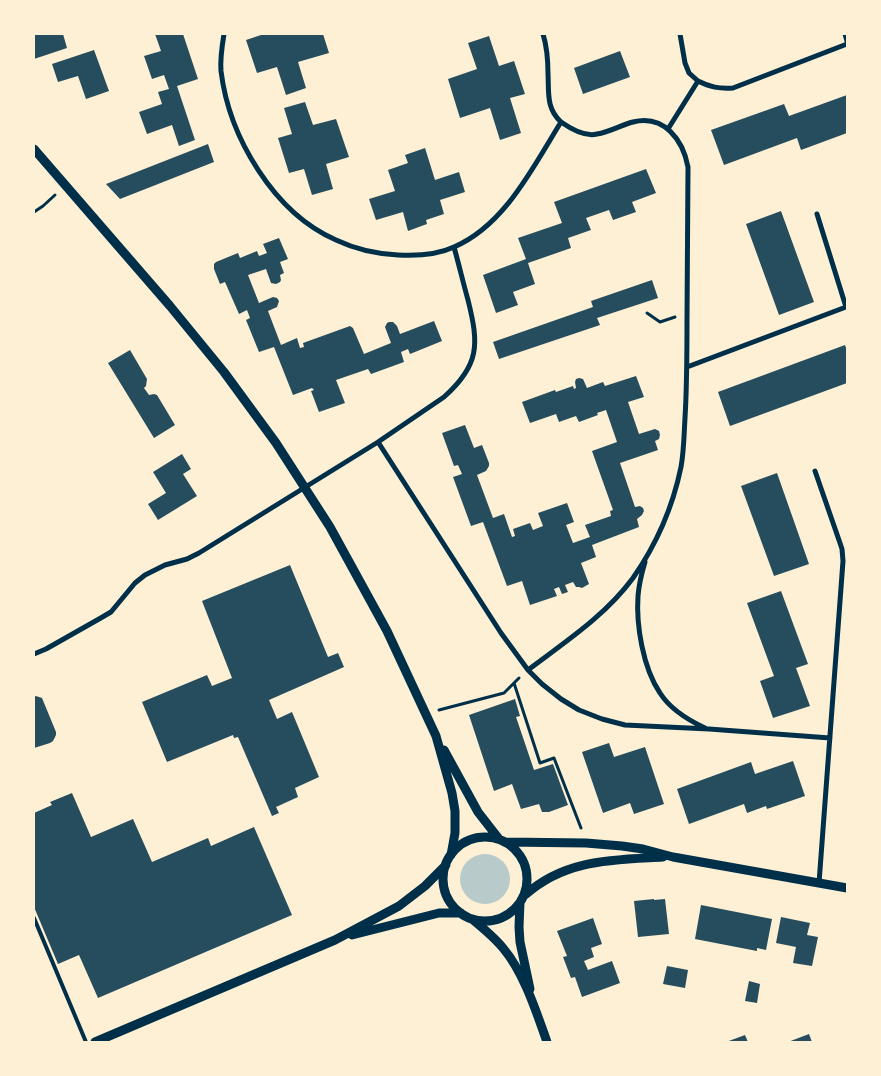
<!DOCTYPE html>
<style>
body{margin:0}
#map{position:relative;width:881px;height:1076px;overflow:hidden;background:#fdf0d5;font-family:"Open Sans",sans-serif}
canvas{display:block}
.frame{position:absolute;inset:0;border:35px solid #fdf0d5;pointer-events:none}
</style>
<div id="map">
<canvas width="881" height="1076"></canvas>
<div class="frame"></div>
</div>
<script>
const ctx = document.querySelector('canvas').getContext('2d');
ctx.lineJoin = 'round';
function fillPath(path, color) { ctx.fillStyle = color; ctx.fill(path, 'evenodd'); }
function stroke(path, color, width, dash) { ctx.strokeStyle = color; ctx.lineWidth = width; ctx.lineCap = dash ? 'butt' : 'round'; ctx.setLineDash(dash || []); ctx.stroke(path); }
fillPath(new Path2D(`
 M460 879a25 25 0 1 1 50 0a25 25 0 1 1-50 0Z`), '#b9caca');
fillPath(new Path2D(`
 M34,34H63L67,48L34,59Z
 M155,34H183L198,79L177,86L195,140L179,146L172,125L147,134L139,112L162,104L158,92L169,89L164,75L152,79L144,56L161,51Z
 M264,34H323L329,53L298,62L306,88L286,95L277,67L257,73L246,40Z
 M489,36L499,66L514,61L525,94L510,98L521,133L500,140L490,108L460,118L448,79L477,69L468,43Z
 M94,50L109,91L86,99L78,76L58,82L52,64Z
 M620,51L630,77L583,94L574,68Z
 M847,95V133L801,150L797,138L724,165L711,130L784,104L789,116Z
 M305,102L313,125L336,119L349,157L326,164L333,189L312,195L304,169L289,173L278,138L292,134L284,108Z
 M208,144L214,162L120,199L106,184Z
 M425,148L435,180L459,172L465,192L440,200L444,214L426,220L427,224L408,231L403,212L376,220L369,199L395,191L388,170L408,163L405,155Z
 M646,169L656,193L632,202L636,212L613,220L609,210L586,218L591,230L568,238L571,248L528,263L535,284L513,292L518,305L496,313L483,275L526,259L518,238L562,223L554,202Z
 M781,211L814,302L779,315L746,224Z
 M279,238L288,259L280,262L284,273L280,275L281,280L280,282L276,284L271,283L266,269L248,275L259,303L273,297L277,298L279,301L277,307L268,311L281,345L297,338L300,348L304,347L303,343L350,326L353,328L364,354L391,343L385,327L387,323L389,322H393L397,326L400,334L434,321L442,341L410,354L408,349L401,352L404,362L371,374L368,369L336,380L345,403L319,412L311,391L314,390L312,388L293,395L274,347L259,352L246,320L250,318L247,310L239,314L225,282L220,284L214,269V264L216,262L238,253L240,258L257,251L259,256L267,253L263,244Z
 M652,280L658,298L597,318L600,325L499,359L493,342L593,307L591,301Z
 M845,345L847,351V383L730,426L718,392Z
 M130,350L147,379L146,386L144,388L149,395L154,394L157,395L175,425L154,438L108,363Z
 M636,376L644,397L628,402L639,434L655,429L659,431L660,435L659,439L655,441L658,450L620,463L635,507L640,506L643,508L644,511L642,515L637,519L639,527L592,545L596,557L581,563L589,584L582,588L579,587H576L573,582L565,585L568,592L562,594L559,587L554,589L557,596L530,605L522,581L507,586L483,522L471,526L453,477L462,474L458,465L454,466L442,433L465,425L474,448L482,445L489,463V466L486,471L477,475L493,518L504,514L512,537L515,536L513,529L530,523L533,530L543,526L538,513L567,503L574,522L566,525L573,543L590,537L585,525L611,516L610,511L613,510L592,451L617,442L606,410L597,413L598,415L579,422L576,416L559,422L556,414L530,423L522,402L555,390L556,392L573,386L574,389L576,388L575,382L576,379L579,378L583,379L587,388L603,382L605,386Z
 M182,454L191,469L183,474L197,496L158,520L148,504L166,493L153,472Z
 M777,473L809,564L774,576L741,486Z
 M290,565L328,657L338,653L344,667L269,700L277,719L292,712L319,777L295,788L298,797L276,807L279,813L272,816L238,737L234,738L233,735L167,762L142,702L207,675L212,686L232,678L202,601Z
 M781,591L808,664L796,668L810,706L773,718L760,681L774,676L747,603Z
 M36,696L42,698L56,732V735L53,741L50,743L34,748V697Z
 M515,699L520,716L516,717L534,770L553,764L568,805L549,812H542L539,804L521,809L512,784L494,791L469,715Z
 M609,743L614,757L645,747L664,804L634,814L630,803L603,813L582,752Z
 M793,761L805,796L767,809L766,806L747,813L744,804L689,824L677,789L751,762L755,774Z
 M72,793L91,837L133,819L152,862L208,838L211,846L254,827L292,915L98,998L79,955L58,964L34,907V823L35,822L34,813L52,805L50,802Z
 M654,899V900L665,899L669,934L638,937L634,901Z
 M701,905L772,919L766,950L757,948V951L695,939Z
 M781,917L810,923L807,935L818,937L812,966L793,963L796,947L776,943Z
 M593,918L602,944L591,948L594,957L584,961L588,970L612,961L620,983L582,997L575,977L571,978L563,957L567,956L557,931Z
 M667,966L688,970L685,988L663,984Z
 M749,981L760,984L757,1003L745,1001Z
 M809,1034L812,1042H788Z
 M745,1035L748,1042H726Z`), '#264d5e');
stroke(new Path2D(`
 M34,212L43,206L55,195
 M647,313L660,322L675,317
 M514,683L540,763L554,758L581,828
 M439,710L504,693L519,678`), '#003049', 3);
stroke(new Path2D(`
 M34,918L86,1042`), '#003049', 4);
stroke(new Path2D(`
 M224,34C222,46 220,59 221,71C229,137 274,213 336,240C355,249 377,254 398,255C417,256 437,255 454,247C505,225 533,167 561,122C546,108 549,93 548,74C548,60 547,47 543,34
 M845,34L847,41
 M698,81C710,87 719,89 733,88L847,44
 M668,129L698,81L689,73L685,63L680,34
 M687,367L846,307L817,214
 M378,442L501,633L528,670L542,684L561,699L579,710L602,719L625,725L709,729L830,738
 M815,471L840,543L842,549L843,561L819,883
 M645,562C642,572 639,584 638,596C636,625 643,668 660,693C670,709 688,720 705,728
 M34,654L46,649L99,619L111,612L135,583L145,575L165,565L187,559L199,553L378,442L444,397C480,365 479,344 468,300C463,282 459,265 454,247
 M528,670C565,642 605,616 633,578C656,545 673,506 681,467C684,451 684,434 685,418C687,385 687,352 687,319C687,268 688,218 688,167C683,140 664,114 633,122C621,125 610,132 597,134C585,137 571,129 561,122`), '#003049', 5);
stroke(new Path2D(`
 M34,149L170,306L224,372L276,443L330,527L387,631L436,736L452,793L455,811V833L451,855
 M444,750L478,812L499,839
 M443 879a42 42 0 1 1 84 0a42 42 0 1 1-84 0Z
 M505,842L586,843L622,846L643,849L673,857L847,888
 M525,895C565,859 612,860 663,857
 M520,902L519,927L520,942L530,989
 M472,919C483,928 494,937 503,948C524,973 536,1011 547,1042
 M352,935L439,913H461
 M95,1042L335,940L399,906L425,886L446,865`), '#003049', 9);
</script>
